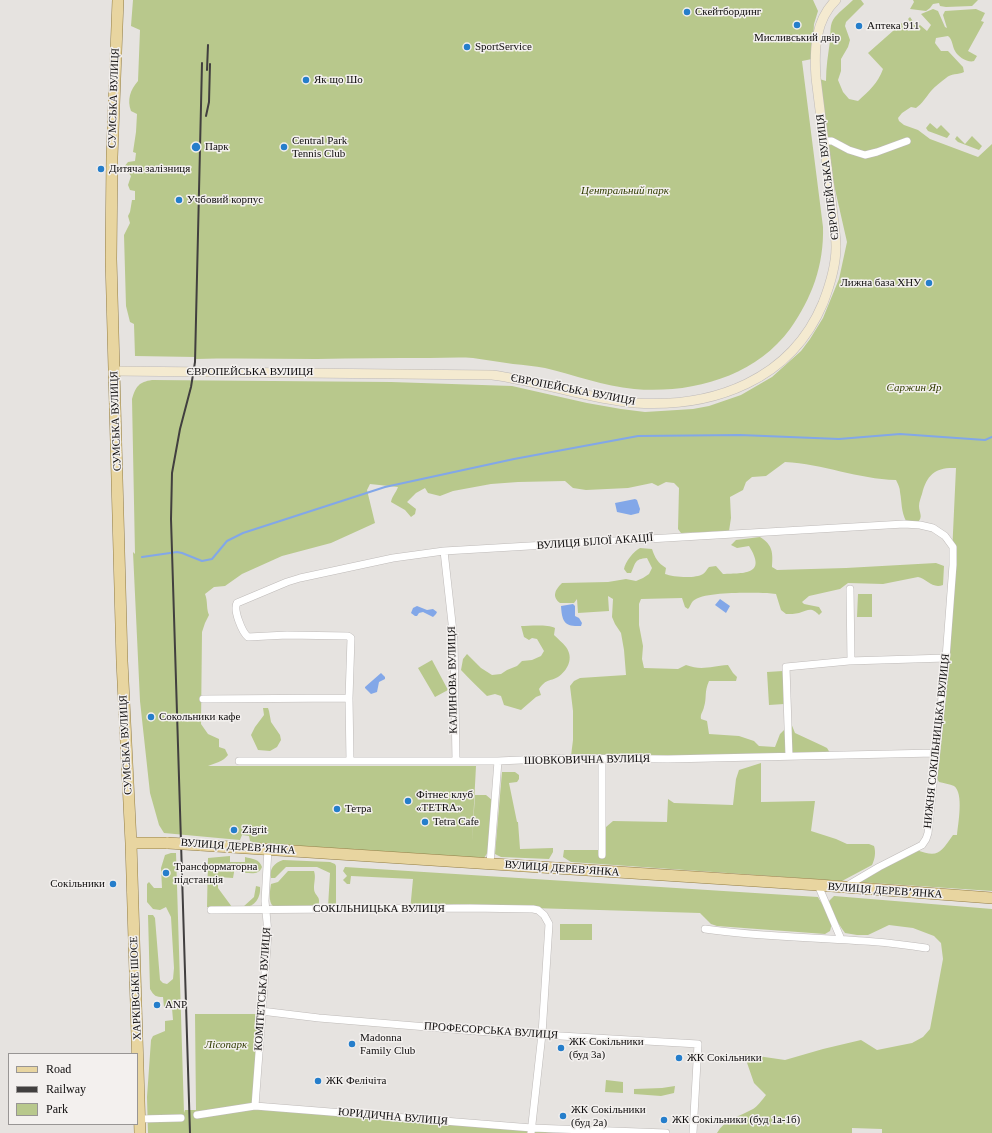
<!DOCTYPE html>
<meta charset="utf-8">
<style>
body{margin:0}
#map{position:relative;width:992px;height:1133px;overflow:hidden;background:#e6e3e0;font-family:Georgia,serif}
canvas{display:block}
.legend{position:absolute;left:8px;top:1053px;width:130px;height:72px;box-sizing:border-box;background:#f3f0ee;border:1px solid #989594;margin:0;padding:5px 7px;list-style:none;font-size:12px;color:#0f0d0d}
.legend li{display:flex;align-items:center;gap:8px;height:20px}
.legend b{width:20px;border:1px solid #989594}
</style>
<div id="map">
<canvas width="992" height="1133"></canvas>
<ul class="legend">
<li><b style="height:5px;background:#e8d5a0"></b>Road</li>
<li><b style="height:5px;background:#413f3f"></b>Railway</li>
<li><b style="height:11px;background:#b8c88c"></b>Park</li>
</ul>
</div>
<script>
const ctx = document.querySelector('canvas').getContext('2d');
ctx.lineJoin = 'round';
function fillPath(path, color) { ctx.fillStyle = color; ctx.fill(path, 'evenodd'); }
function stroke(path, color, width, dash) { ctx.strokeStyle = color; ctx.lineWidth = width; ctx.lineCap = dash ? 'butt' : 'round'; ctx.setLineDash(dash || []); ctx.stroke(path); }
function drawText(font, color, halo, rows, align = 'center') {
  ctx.font = font + ' Georgia,serif'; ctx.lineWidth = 3; ctx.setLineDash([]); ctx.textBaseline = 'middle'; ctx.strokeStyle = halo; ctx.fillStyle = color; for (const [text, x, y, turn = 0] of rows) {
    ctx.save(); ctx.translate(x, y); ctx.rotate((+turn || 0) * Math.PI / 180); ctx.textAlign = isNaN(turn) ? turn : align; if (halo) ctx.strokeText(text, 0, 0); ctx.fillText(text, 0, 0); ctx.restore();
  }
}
fillPath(new Path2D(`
 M133,0H813L818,11L814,24L812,59L802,61L823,227C824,265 812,298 790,329C755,377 691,394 634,389C604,386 574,375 545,368C535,366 524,365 513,364C500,362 486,360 473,358C459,357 444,358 429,358C392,358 354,358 317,359C277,359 237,358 196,359V357L135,356L134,324L130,322L126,306L124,235L130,223L128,216L130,212L132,200H135V191L130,190L128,185L131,176L124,167L128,162L135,161L136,153L133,152L136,132L137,114L131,111C127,100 130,90 138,81L140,30L131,26Z
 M853,0H861L864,4L846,22L845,26L850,40L848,47L841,59V71L838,80L843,92L849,99L858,101C869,91 878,83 883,69L868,53L902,23L908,31L914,28L908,19L910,17L917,27L920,25L927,31L931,25L921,14L933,9L938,11L945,27L947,28L943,15L945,11L976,9L985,13L981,21L984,22L968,51L977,56L974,61C968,63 958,57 955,51C952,46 953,40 948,36L936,38L935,43L941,51H948L963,67L964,72C958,75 951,73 946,78C941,82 935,86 931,91C926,97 922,104 916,108L911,107L902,113L898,118L899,121L904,125L918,130L930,139L978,157L992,144V891L859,882V880L916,850C939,858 940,853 953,835H957C958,824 964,793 954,786C950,784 943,783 939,782L936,777L946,683L956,468C936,467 927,474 922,494C921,497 919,502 919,506C919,513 924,517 917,523L906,521C901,511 902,503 900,492C900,488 898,484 896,480C858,479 823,464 785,462L766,476L752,477L746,482L743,490L730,497L731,518L729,531L681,533L678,529L679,488L674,483L666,482L658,486L652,483L628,488L586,490L573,488L565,481L518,482L491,484L453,491L440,496L428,493L425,488L416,493L407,502L416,509L415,514L411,517L405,510L391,502C392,496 396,493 398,487L370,484L367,490L375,523L331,543L282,556L242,574L225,586L214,587L205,594C208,601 206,608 209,615L205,623L202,632L201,724L208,734L219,739V747L225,749L228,755C223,762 215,763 208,766H476L472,842L475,795H486L492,800L488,852L484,858L256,843L250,841L249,836L242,835L240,840L164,833L159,825L150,793L140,701L133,552L135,554L132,399C136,386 139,382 152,380L391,382L512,386L587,403L621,409L645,412L693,409L709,406L741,395L772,377L801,351L810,339L823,318L839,279L847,242L824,141L816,78L826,81C826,67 828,55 830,41C831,33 829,24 835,17C840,11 848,5 853,0Z
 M913,0H978L972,6L946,7L940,6L939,3L933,4L930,8L926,11L910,9L914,2Z
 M930,123L937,129L941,125L950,134L947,138L928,131L926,128Z
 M957,136L965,144L972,136L982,146L979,150L958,142L955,139Z
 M760,537C773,545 773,553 772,567L777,570L846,568L936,563L944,566L943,585C932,589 927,579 918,577L883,584L848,583L840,589L809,596L802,602L804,604L819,607L822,612L819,615C811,607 809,610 799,613C795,614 790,614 786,614L781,610L776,594L767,593C751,593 705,591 693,601C691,603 690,607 688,609L685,607L682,598L641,599L639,604V625L643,646L642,659L644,668L678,669L686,665C702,671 711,666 728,665L733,673L737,677L736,681H709C704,692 707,698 704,707C703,712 700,714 701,719L707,721L709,734L739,736L754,741L759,746L775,747L780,734L791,723L795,733L823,746L827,748L830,753L737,756H571L573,740V711L570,686L574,681L580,678L626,675L624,650L621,633L615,624L612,617L613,599L608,596L609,611L578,613L577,599L574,603H560C551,596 556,589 562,583L608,582L626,579L636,581L643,578L649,574L652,568L647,558C634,559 636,563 631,573H627L624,569C625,562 634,551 640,548L652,549C655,558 658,563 666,568L665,574C673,577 695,579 703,574C705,573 707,569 709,567L716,566L723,574C745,573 767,575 749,546L737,548L731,545L736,540Z
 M858,594H872V617H857Z
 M521,626C529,626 547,624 555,628L554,635C558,639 562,642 566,647C574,658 568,670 558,677C549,682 547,678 539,689L541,695L536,697L521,710L504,705L501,696L495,694L487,696C478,687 469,679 461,670L463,659L467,654L481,668L492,675L501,674L507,670L517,666L522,661L532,660L541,656L544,651L537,639L532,638L529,640L524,637Z
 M432,660L448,690L435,697L418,668Z
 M783,671L784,704L769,705L767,672Z
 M263,708H268L269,711L271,722L280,735L281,740L277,747L270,751L258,750L251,735L255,727L264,715Z
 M761,763V802L815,801L811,831L836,839L847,844H869L874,846C876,852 875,859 872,865L842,881L571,862L563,857L564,850H605L606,827L613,821L667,822L668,799L674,803L733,805L736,779L739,770Z
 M502,772H515L519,775V779L517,782L509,783L517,822H518L520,849L553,848V852L549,859L501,857L495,854Z
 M171,853H176L184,1113L185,1110H196L195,1014H258L255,1106L557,1133H148L147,1097L151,1040L153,1036L165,1031V1021L173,1020L172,1008L164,1007L163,997C156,997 154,996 150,989L148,915H153L155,918L160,980L163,983L167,984L173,979L174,968L171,917L166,907L160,910L153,909L147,902V884L149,882L154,888H162L161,868L165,855Z
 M230,856V862H245V857C253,859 259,859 262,867C259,875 252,873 245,873V868L235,867L233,878L218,877V888L232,907H207L208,858Z
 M283,860L330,862L335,864L336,866V904L387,905L328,907L330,873L317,867H286L275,878H271C269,869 274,863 283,860Z
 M345,867L818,897C823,907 835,919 830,931L825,934L717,926L711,924L700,913L532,908L455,904L410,911L413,879L351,876L350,884H347L343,880L347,876L343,871Z
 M288,871H314C316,877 314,882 314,888C314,897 322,895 318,907C307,908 281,911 273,906C268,902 270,890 271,884L278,882Z
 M256,886L260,887C261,898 254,908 243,907L254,897Z
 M834,896L992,909V1133H882V1129L852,1128V1133H717C724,1120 740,1116 753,1109C758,1106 762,1100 766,1095L754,1083L744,1054L785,1060L823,1049L861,1040L877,1050L912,1043L923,1037L930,1029L943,959L941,943L934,936L913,928L889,925L868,935H857L845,933C838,923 831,913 829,901Z
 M560,924H592V940H560Z
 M606,1080L623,1082V1093L605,1092Z
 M675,1086L674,1093L661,1096L634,1094V1089L662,1088Z`), '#b8c88c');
fillPath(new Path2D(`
 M635,499L637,500L640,509L639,513L631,515L617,512L615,503Z
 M720,599L730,606L726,613L715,605Z
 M573,604L575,606V616L579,618L582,623L581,626C564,627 562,621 561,606Z
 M417,606L427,610L433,609L437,612L436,614L433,617L423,612L419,613L417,616H415L411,613L413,608Z
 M381,673L385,677V679L379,682L377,692L371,694L365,688V687Z`), '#82a7e8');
stroke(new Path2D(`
 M142,557L177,552L182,553L202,561L212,559L227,541L243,533L385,487L514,459L638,436L740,435L839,439L900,434L985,440L992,437`), '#82a7e8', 2);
const street = new Path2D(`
 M824,141H832L849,150L865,155L877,152L907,141
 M444,551L454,641L456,761
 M850,589L851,661
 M203,699L349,698
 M789,756L786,667L849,661L946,658
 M602,759V855
 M239,761H498L566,758L668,759L935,753
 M350,761L349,698L351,638L348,636L287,635L248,637C242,632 233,610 237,603L287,582L300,578L393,558L444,551L904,524L920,525L933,528L945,536L953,547V565L946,658L928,833L926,839L922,845L879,867L845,887
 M490,864L498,761
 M818,885L841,939
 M211,910L470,908L533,909L538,910L544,915L549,924L542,1034L531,1133
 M705,929C778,940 853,936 926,948
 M261,1011L319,1018L475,1031L698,1044L693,1133
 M255,1106L268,933L265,901L268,849
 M197,1115L255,1106L532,1128L666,1133
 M140,1119L181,1118`);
const secondary = new Path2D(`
 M114,371L492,375C540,381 587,399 635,403C714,408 791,380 823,303C830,285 836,267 836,247C836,239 835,231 834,223L816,78C814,50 815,20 836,0`);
const primary = new Path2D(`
 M118,0L112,157L111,259L122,661L131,843L140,1133
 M131,843H168
 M200,845L818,885L992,898`);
stroke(street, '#bebab8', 8);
stroke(secondary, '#bebab8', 10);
stroke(primary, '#927d44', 12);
stroke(street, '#fff', 7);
stroke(secondary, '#f4ead0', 9);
stroke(primary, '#e8d5a0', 11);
stroke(new Path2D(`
 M207,70L208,45
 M206,116L209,102L210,64
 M190,1133L171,519L172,473L180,429L191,387L195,362L202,63`), '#413f3f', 2);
const primaryBridge = new Path2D(`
 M168,843L200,845`);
stroke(primaryBridge, '#927d44', 12, []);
stroke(primaryBridge, '#e8d5a0', 11);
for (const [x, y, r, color] of [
 [687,12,4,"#257ecb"],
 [797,25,4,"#257ecb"],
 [859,26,4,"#257ecb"],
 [467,47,4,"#257ecb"],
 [306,80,4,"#257ecb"],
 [196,147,5,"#257ecb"],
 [284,147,4,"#257ecb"],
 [101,169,4,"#257ecb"],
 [179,200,4,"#257ecb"],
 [929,283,4,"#257ecb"],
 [151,717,4,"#257ecb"],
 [408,801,4,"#257ecb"],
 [337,809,4,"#257ecb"],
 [425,822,4,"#257ecb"],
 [234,830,4,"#257ecb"],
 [166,873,4,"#257ecb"],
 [113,884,4,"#257ecb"],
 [157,1005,4,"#257ecb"],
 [352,1044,4,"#257ecb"],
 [561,1048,4,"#257ecb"],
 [679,1058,4,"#257ecb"],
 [318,1081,4,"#257ecb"],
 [563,1116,4,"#257ecb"],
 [664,1120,4,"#257ecb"]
]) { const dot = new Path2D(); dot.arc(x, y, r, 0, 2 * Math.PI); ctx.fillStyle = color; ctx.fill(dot); stroke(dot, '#f3f0ee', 1.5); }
drawText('11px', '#0f0d0d', '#f3f0ee', [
 ["Скейтбординг",695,12],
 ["Аптека 911",867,26],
 ["Мисливський двір",797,38,"center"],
 ["SportService",475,47],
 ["Як що Шо",314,80],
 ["Central Park",292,141],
 ["Tennis Club",292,154],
 ["Парк",205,147],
 ["Дитяча залізниця",109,169],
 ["Учбовий корпус",187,200],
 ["Лижна база ХНУ",921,283,"right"],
 ["Сокольники кафе",159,717],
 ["Фітнес клуб",416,795],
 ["«TETRA»",416,808],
 ["Тетра",345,809],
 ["Tetra Cafe",433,822],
 ["Zigrit",242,830],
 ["Трансформаторна",174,867],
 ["підстанція",174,880],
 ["Сокільники",105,884,"right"],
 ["ANP",165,1005],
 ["Madonna",360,1038],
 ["Family Club",360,1051],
 ["ЖК Сокільники",569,1042],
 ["(буд 3а)",569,1055],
 ["ЖК Сокільники",687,1058],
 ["ЖК Фелічіта",326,1081],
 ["ЖК Сокільники",571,1110],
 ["(буд 2а)",571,1123],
 ["ЖК Сокільники (буд 1а-1б)",672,1120]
], 'left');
drawText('11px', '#0f0d0d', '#f3f0ee', [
 ["СУМСЬКА ВУЛИЦЯ",114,98,-88],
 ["ЄВРОПЕЙСЬКА ВУЛИЦЯ",828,177,-97],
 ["ЄВРОПЕЙСЬКА ВУЛИЦЯ",250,372],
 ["ЄВРОПЕЙСЬКА ВУЛИЦЯ",573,390,11],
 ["СУМСЬКА ВУЛИЦЯ",116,421,-92],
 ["ВУЛИЦЯ БІЛОЇ АКАЦІЇ",595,542,-4],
 ["КАЛИНОВА ВУЛИЦЯ",453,680,-91],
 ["НИЖНЯ СОКІЛЬНИЦЬКА ВУЛИЦЯ",937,741,-84],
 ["СУМСЬКА ВУЛИЦЯ",126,745,-93],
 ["ШОВКОВИЧНА ВУЛИЦЯ",587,760,-1],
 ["ВУЛИЦЯ ДЕРЕВ’ЯНКА",238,847,4],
 ["ВУЛИЦЯ ДЕРЕВ’ЯНКА",562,869,4],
 ["ВУЛИЦЯ ДЕРЕВ’ЯНКА",885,891,4],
 ["СОКІЛЬНИЦЬКА ВУЛИЦЯ",379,909],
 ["ХАРКІВСЬКЕ ШОСЕ",136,988,-92],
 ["КОМІТЕТСЬКА ВУЛИЦЯ",263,989,-86],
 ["ПРОФЕСОРСЬКА ВУЛИЦЯ",491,1031,4],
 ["ЮРИДИЧНА ВУЛИЦЯ",393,1117,5]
]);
drawText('italic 11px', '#313c00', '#f3f0ee', [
 ["Центральний парк",625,191],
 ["Саржин Яр",914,388],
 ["Лісопарк",226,1045]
]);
</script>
